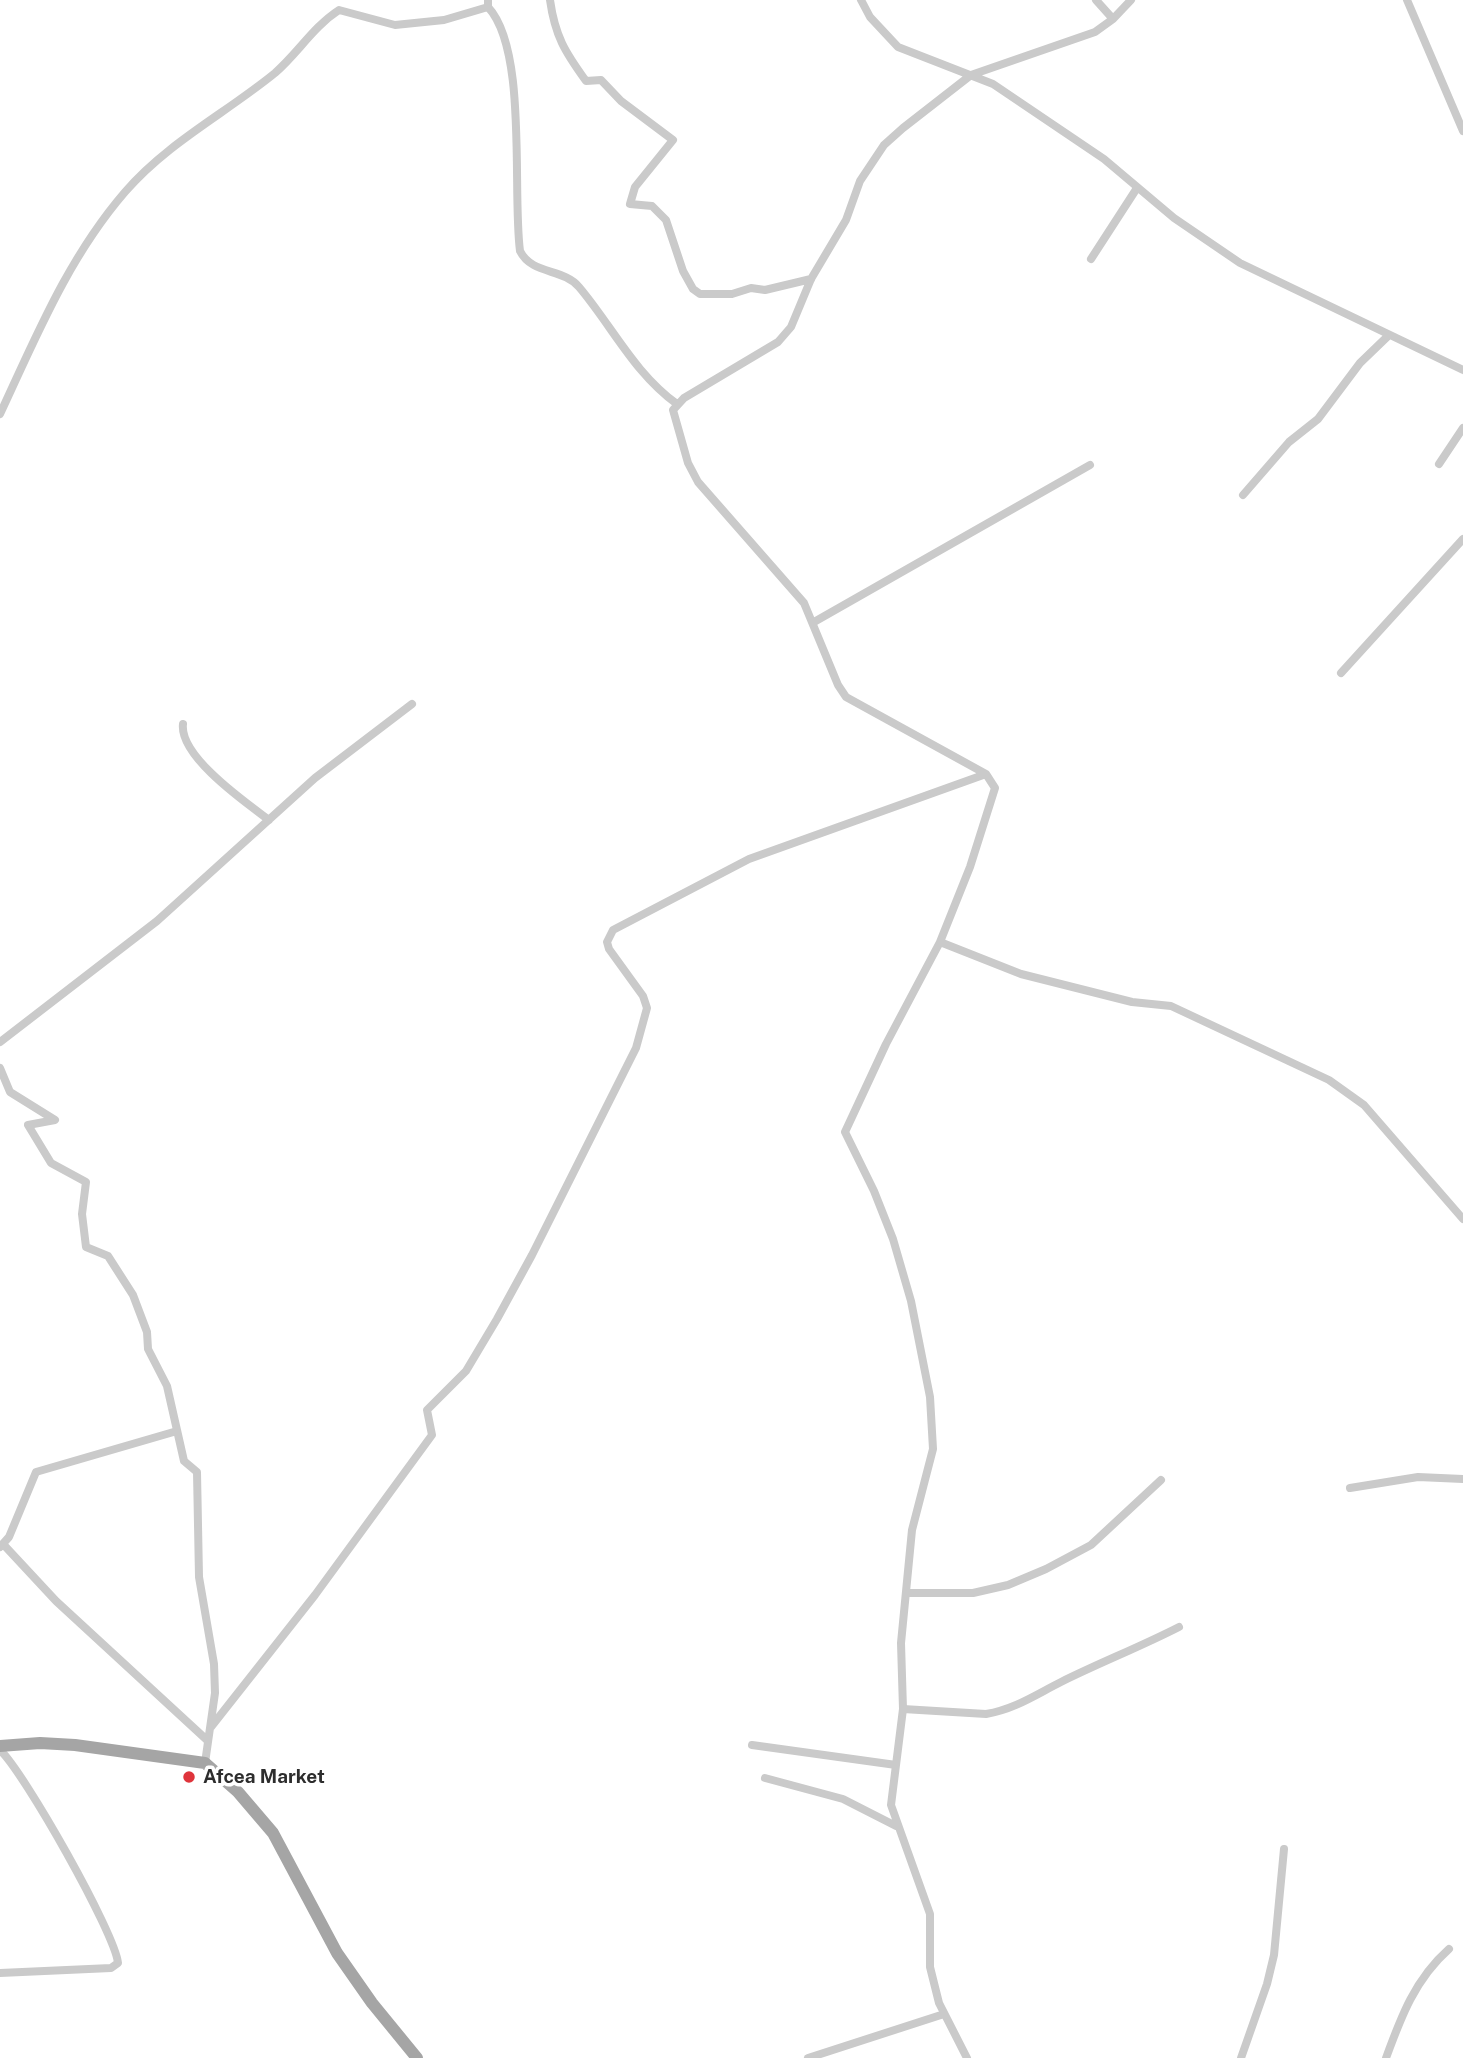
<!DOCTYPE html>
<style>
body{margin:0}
canvas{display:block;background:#fff}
</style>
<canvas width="1463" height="2058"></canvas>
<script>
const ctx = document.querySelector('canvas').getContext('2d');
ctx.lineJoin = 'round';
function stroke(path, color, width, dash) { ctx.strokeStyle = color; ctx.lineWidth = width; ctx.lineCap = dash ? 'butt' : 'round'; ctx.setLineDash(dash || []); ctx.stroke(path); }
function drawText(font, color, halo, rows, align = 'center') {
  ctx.font = font + ' "Public Sans",sans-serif'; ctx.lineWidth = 7; ctx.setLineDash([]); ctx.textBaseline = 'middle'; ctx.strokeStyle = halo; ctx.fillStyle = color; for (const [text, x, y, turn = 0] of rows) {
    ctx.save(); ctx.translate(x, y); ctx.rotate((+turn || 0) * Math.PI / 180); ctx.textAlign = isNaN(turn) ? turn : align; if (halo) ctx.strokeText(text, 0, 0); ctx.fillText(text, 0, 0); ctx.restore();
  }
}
stroke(new Path2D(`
 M550,0C555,36 565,52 586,81L601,80L621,101L673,140L635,187L630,204L652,206L666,220L683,271L693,289L700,294H732L751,288L765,290L811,279
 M861,0L870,17L898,47L993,84L1104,159L1174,218L1240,263L1463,370
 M1096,0L1113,19
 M1407,0L1463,131
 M488,7C528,50 512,192 520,251C532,275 563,268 579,287C612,326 634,373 677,404
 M1091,259L1137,188
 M0,414C36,337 68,258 125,192C167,143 226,113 275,73C298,53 313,27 339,10L395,25L444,20L488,7V0
 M1439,464L1463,428
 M1243,495L1289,442L1318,419L1360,363L1388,336
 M814,622L1090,465
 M1341,673L1463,539
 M183,724C179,756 245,802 269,820
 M940,942L1021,974L1132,1002L1171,1006L1329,1080L1364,1105L1463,1219
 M0,1042L157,921L315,778L412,704
 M0,1068L10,1092L55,1120L28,1125L51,1163L86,1182L82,1214L86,1247L108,1256L133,1295L147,1332L148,1349L167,1386L184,1461L197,1472L199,1577L214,1664L215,1693L205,1763
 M1350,1488L1418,1477L1463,1479
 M3,1544L56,1601L208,1741
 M0,1547L9,1537L36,1472L177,1431
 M906,1593H973L1008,1585L1046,1569L1091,1545L1161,1480
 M903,1709L986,1714C1015,1709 1035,1695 1061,1682C1099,1663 1140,1647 1179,1627
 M211,1727L315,1595L432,1435L427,1410L466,1371L497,1319L532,1255L636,1048L647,1008L643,996L609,949L607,942L613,930L749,859L986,774
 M752,1745L896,1765
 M0,1750C24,1772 115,1933 118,1963L111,1968L0,1973
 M765,1778L843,1799L896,1826
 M808,2058L944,2014
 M967,2058L939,2003L930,1967V1914L891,1805L903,1709L901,1643L912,1530L933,1449L930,1397L911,1301L893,1239L874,1191L845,1132L886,1044L940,942L970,867L995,788L986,774L846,697L838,685L804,603L698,482L688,463L673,410L684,398L778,342L791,327L811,279L846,220L860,181L884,145L903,128L971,75L1095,32L1113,19L1131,0
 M1241,2058L1267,1984L1274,1955L1284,1849
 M1386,2058C1401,2017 1415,1979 1449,1949`), '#cacaca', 8);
stroke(new Path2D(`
 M0,1746L40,1743L75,1745L205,1763L238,1792L273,1833L337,1953L372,2003L417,2058`), '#a5a5a5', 12);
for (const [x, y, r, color] of [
 [189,1777,7,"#df343b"]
]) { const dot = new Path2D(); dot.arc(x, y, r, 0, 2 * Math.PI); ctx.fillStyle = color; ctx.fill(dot); stroke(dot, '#fff', 2.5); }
drawText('bold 19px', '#2d2d2d', '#fff', [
 ["Afcea Market",203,1777]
], 'left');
</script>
